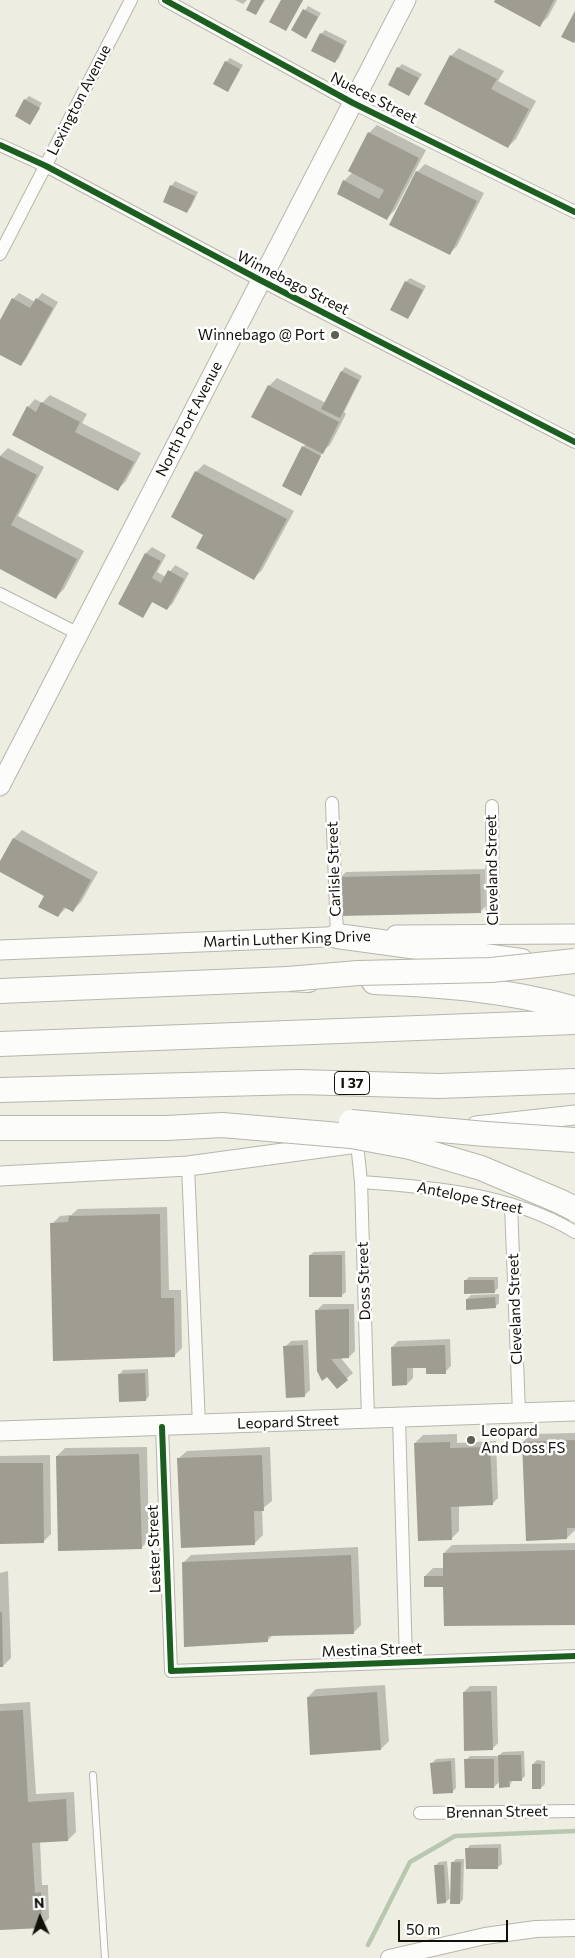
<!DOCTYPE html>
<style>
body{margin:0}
#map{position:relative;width:575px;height:1958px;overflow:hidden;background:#eeede1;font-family:Commissioner,sans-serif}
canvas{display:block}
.north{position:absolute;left:15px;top:1893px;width:50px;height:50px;-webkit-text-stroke:4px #fff;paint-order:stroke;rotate:357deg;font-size:14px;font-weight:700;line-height:20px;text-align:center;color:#13120a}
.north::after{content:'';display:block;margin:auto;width:18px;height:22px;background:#13120a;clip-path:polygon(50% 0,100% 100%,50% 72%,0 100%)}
.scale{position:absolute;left:398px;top:1920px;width:110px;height:22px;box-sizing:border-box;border:2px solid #13120a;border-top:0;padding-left:6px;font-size:15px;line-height:18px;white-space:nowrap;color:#13120a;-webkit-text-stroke:4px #fff;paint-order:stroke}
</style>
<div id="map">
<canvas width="575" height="1958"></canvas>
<div class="north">N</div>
<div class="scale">50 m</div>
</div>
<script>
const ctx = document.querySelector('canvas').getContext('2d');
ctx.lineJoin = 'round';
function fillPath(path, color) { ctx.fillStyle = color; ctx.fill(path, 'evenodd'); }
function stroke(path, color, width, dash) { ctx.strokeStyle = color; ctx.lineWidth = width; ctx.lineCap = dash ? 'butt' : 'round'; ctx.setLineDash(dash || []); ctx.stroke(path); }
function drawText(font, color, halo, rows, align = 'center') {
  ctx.font = font + ' Commissioner,sans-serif'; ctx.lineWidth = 5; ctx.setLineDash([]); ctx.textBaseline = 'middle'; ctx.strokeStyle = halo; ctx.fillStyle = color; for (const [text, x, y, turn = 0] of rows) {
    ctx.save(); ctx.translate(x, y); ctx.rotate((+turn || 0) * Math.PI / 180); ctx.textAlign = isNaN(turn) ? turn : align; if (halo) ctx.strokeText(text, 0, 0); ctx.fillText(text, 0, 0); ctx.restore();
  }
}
fillPath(new Path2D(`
 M235,0H247L243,4Z
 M253,0H265L256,14Z
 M282,0H303L286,29Z
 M496,0H557L548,17L540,25Z
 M308,6L321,13L306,38L292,30Z
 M325,30L347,41L339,58L335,62L321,34Z
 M459,48L504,71L498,81L536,101L516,139L508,147L451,56Z
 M230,58L243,65L228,91L226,62Z
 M402,64L422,74L409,95L398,68Z
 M29,96L42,103L30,123L25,100Z
 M377,125L426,150L395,210L387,218L344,181L353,172L369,133Z
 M425,164L484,193L457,246L449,254L417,172Z
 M175,181L198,192L191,207L187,211L164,201L172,185Z
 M410,278L426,286L411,314L407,318L406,282Z
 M19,293L35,302L42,293L58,302L26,359L21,365L0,353V322L13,299Z
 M345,367L362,376L344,412L346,414L330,445L323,451L304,490L300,494L303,447L306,444L269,386L277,378L326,403L342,371Z
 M50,395L87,414L82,423L141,453L126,481L118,489L28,407L35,399L42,403Z
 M8,448L44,467L18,516L84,551L64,589L56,597L0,568V456Z
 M204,464L294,511L262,570L254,578L205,534L196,472Z
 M152,547L166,555L157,572L166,577L175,565L189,573L173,603L167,609L153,601L143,616L120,604L146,553Z
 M22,830L98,872L81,902L73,910L66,908L58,916L46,896L0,870V864L14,838Z
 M485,869L486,906L480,912L340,878L346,872Z
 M167,1207L169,1290H181L182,1348L174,1356L52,1224L60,1216L71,1215L78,1209Z
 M345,1251L346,1292L342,1295L310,1255L314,1252Z
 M469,1277H498V1288L492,1294V1292L465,1281Z
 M499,1294V1303L495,1307L467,1299L471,1295Z
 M323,1304H354L355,1351L349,1357H340L353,1373L337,1387L317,1310Z
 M450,1339L451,1366L445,1372L427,1366L413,1367V1378L407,1384L392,1347L398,1341Z
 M308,1340L310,1390L304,1396L285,1347L291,1341Z
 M148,1369L149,1396L146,1400L120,1374L123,1370Z
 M575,1433V1530L567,1538L523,1442L531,1434Z
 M457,1434V1443L496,1441L498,1498L492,1504L459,1505V1531L451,1539L415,1443L423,1435Z
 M147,1447L149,1540L141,1548L57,1456L65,1448Z
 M270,1447L272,1501L262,1509L263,1535L255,1543L179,1458L187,1451Z
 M50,1455L51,1534L43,1542L0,1543V1456Z
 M575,1543V1623L425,1576L433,1568H444V1553L452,1545Z
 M358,1547L361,1625L353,1633L273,1635L267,1641L183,1563L191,1555Z
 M8,1571L11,1658L3,1666H0V1573Z
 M385,1685L389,1741L381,1749L308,1697L316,1689Z
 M470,1686H497L498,1743L492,1749L464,1692Z
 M30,1702L36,1794L74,1792L76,1832L68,1840L40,1841L42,1885H48L49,1918L41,1926L0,1912V1704Z
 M524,1751L525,1776L521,1780H513L509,1786L500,1781L494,1787L466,1760L470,1756H497V1757L503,1752Z
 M455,1758L456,1788L452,1792L432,1763L436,1759Z
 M537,1760L545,1761V1784L541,1788L533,1764Z
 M501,1844L502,1864L498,1867L467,1849L470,1845Z
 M456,1859H464L463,1899L460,1903L452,1863Z
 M447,1861L450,1898L446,1902L435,1866L439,1862Z`), '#0003');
stroke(new Path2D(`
 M368,1945L410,1862L455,1836L575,1831`), '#b7c7b0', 4.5);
fillPath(new Path2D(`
 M251,0H264L256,15L246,10Z
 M281,0H303L286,31L269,22Z
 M495,0H554L540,27L494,2Z
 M303,9L318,17L306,39L291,30Z
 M575,11V41L574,43L561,37Z
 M320,33L344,45L335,63L311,51Z
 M450,55L497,79L491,89L529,109L508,148L424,104Z
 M225,61L240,69L228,92L213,84Z
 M397,67L419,78L409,96L388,85Z
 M24,99L40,108L30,125L15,116Z
 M368,132L419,158L387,220L337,194L343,180L379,199L384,190L348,171Z
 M416,171L477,201L450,255L389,225Z
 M170,185L195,196L187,213L163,202Z
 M405,281L423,290L408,319L390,310Z
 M12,298L30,308L36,298L53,308L21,366L0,355V320Z
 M341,371L359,380L340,418L321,409Z
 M268,385L339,422L323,454L251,417Z
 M41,402L80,422L75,432L134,462L118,491L12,435L27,406L36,412Z
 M302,446L321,456L301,496L282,486Z
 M0,456L37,475L11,525L77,559L56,599L0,569Z
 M195,471L287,519L254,580L196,548L203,535L171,517Z
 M145,553L161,561L152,578L161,583L168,570L184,579L167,610L152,602L143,618L118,604Z
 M13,838L91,880L73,912L64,907L58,917L38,907L44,896L0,872V861Z
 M480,874L481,913L339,916L338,877Z
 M160,1214L161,1298H174L175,1357L53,1361L50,1223L68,1222L69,1216Z
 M309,1255H342V1297H309Z
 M464,1280H494L495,1293L464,1294Z
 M495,1297L496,1308L466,1310V1299Z
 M349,1309V1358L331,1359L348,1380L337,1389L327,1377L322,1381L317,1371L315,1310Z
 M303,1345L305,1397L286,1398L283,1346Z
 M445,1345L446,1374H426V1368H407V1385L392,1386L391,1347Z
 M145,1373L146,1401L119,1402L118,1374Z
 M575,1440V1528H567V1539L526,1541L522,1442Z
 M450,1442V1448L490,1447L493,1505L451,1507L452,1540L418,1541L414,1443Z
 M139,1454L142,1549L58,1551L56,1456Z
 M262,1455L264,1511H254L255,1545L181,1548L177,1458Z
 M0,1463H43L44,1543L0,1544Z
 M575,1550V1625L444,1626L443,1587H424V1576H443V1553Z
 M351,1555L354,1634L268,1636V1642L184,1647L182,1562Z
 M0,1612H2L3,1667H0Z
 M491,1691L493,1750L464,1751L463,1692Z
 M377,1692L381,1750L310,1755L307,1697Z
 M23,1710L28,1802L66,1799L68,1841L32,1843L35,1893L41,1892L42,1928L0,1930V1711Z
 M498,1755H521L522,1781H509L510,1787L499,1788Z
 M464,1759H494V1788H465Z
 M451,1761L453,1793L433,1794L430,1763Z
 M532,1764H541V1789H532Z
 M465,1848H498V1869H466Z
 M451,1862H461L460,1904H450Z
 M434,1865H444L446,1903L437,1904Z`), '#9f9c91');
const service = new Path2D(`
 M93,1775L105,1958`);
const minor = new Path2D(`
 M165,0L353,103L575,212
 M0,145L46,166L260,280L575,442
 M0,254L131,0
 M0,594L79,634
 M332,803L337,936
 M492,806L493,935
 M357,1143L361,1182L368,1419
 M188,1166L199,1425
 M361,1182C433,1187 512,1194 575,1232
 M511,1204L519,1413
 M399,1418L406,1661
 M162,1427L171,1671L575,1656
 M420,1813L575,1811`);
const tertiary = new Path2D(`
 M389,1958L485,1936L536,1929L575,1928`);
const secondary = new Path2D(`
 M0,786L406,0
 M396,935L575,934
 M0,950L351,936
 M476,1126L575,1115
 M0,1176L188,1166L357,1143
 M0,1431L575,1411`);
const motorway = new Path2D(`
 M337,936L521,961
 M374,982C442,985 510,990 575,1009
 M0,991L288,979L308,980
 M0,1044L575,1022
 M0,1090L299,1082L439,1086L575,1081`);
stroke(service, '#b7b6ac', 8);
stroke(minor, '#b7b6ac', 14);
stroke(tertiary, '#b7b6ac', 18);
stroke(secondary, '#b7b6ac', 21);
stroke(motorway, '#b7b6ac', 26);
stroke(service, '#fcfcfa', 6);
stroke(minor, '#fcfcfa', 12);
stroke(tertiary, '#fcfcfa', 16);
stroke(secondary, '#fcfcfa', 19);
stroke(motorway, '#fcfcfa', 24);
const motorwayBridge = new Path2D(`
 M288,979L358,973L491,970L575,961
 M351,1122L486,1134L575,1140
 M0,1128H167L222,1125L351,1136L410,1147L481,1168L559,1201L575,1209`);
stroke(motorwayBridge, '#b7b6ac', 26, []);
stroke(motorwayBridge, '#fcfcfa', 24);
stroke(new Path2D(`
 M165,0L353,103L575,212
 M0,145L46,166L260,280L575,442
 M162,1427L171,1671L575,1656`), '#1b5e20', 6);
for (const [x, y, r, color] of [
 [335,335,5,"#605f55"],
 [471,1440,5,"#605f55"]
]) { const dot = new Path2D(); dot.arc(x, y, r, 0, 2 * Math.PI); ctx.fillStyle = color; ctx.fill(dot); stroke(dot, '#fff', 2); }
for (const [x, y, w] of [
 [352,1083,35]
]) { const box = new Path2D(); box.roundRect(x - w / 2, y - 11.5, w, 23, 4); ctx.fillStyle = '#fff'; ctx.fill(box); stroke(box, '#13120a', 1); }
drawText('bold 14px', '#13120a', null, [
 ["I 37",352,1083]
]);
drawText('15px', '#13120a', '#fff', [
 ["Nueces Street",374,98,27],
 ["Lexington Avenue",79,100,-63],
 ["Winnebago Street",293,283,27],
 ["North Port Avenue",189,419,-63],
 ["Carlisle Street",334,869,-92],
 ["Cleveland Street",492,870,-91],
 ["Martin Luther King Drive",287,939,-2],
 ["Antelope Street",470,1198,12],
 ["Doss Street",364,1281,-92],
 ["Cleveland Street",515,1309,-92],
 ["Leopard Street",288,1422,-2],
 ["Lester Street",154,1549,-92],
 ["Mestina Street",372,1650,-2],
 ["Brennan Street",497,1812,-1]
]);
drawText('15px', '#13120a', '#fff', [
 ["Winnebago @ Port",325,335],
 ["Leopard",481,1431,"left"],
 ["And Doss FS",481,1448,"left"]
], 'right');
</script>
